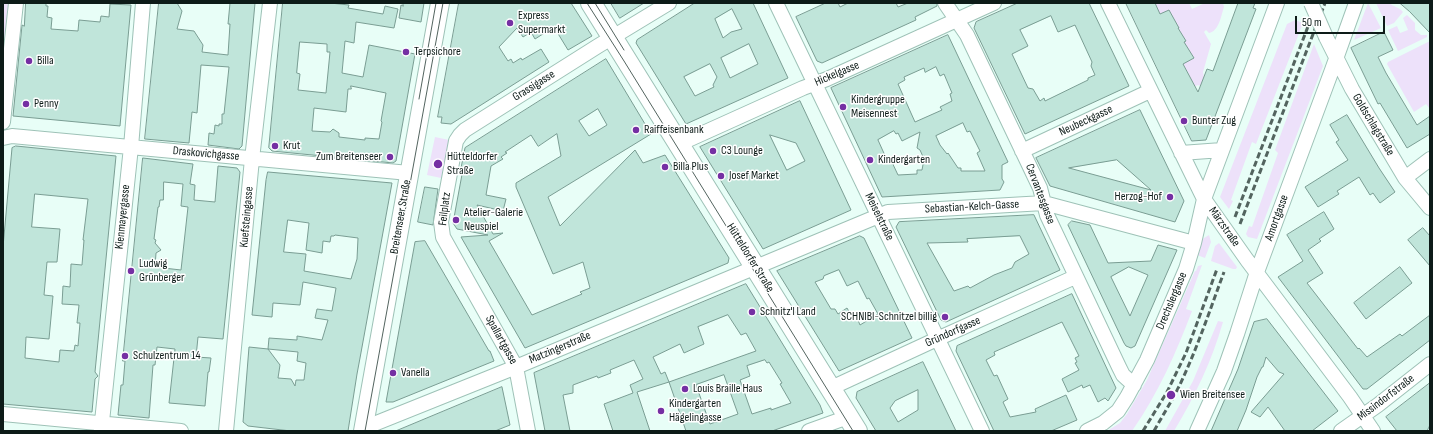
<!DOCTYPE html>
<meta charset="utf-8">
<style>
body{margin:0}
#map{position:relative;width:1433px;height:434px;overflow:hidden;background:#e8fef7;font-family:"Sofia Sans Condensed",sans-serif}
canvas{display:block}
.frame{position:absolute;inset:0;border:4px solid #0d1b18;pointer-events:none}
.scale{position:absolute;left:1295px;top:16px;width:90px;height:18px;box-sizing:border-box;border:2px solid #0d1b18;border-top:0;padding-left:5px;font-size:12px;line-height:14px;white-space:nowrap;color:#0d1b18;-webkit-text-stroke:3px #fff;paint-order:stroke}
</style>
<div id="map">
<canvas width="1433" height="434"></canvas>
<div class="frame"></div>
<div class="scale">50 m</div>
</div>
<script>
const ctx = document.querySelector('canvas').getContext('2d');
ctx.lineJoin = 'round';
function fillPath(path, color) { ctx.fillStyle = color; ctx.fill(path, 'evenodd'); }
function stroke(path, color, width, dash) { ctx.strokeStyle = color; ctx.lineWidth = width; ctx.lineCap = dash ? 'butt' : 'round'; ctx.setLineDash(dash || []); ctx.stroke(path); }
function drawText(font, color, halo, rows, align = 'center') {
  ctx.font = font + ' "Sofia Sans Condensed",sans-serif'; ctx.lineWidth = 3; ctx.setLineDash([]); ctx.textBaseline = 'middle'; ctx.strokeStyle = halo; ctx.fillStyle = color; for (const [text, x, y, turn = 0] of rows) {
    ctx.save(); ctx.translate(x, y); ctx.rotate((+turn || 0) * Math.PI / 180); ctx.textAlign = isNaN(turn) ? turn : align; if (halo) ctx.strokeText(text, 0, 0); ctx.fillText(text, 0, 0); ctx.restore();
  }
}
fillPath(new Path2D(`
 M3,3H10L3,71Z
 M1155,3H1189L1192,9L1205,3H1223L1224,7C1221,16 1219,31 1209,33L1206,30L1204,32L1211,44L1203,72L1206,89L1198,85L1191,88L1189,74L1184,66H1182L1164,13L1158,15Z
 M1368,3L1381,28L1354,40Z
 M1376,3H1389C1394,7 1399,7 1403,12L1394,23L1387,26Z
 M1407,15L1415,23V30L1421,35H1427V37L1398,51L1388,30L1397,26L1400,33L1408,30L1403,18Z
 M1295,20L1303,23L1256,144L1252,142L1231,200L1233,201L1229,209L1220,197L1287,24Z
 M1430,41V109L1426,104L1414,112L1387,64L1388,62Z
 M1314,44L1323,66L1257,239L1248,237L1246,234L1249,226L1252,227L1278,153L1275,150Z
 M435,137L449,140L441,178L427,175Z
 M1209,235L1211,242L1205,258L1197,255L1201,240Z
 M1219,243L1237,267L1236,269H1233L1211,261L1215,246Z
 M1202,265L1186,309L1192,311C1176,353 1158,394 1132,431H1107L1120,423L1127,414L1147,380L1195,271H1196L1198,266Z
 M1218,321L1223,322C1211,363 1196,394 1174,431H1165L1193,381Z`), '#ede1fa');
const building = new Path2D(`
 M26,3H46V6H48L47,17L52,18L51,29L78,31L79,20L100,22L101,16L109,17L110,4L131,5L120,126L13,116L22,25L24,26Z
 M159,3H177L182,11L177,29L194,31L203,45L202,52L228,55L230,24H228L230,3H255L242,146L239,149L208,145L209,133L214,134L215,125L219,126V124H222V114H224L229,67L201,65L197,113L192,112L189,143L145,139Z
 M283,3H330L349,5L348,8L383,14L385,6L398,9L394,28L356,22L354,43L345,41L342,73L363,77L369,45L415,54L396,161L393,163L272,151L269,148ZM300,42L327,44V52H330L326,93L298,90L300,74L297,73ZM351,86L386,93L381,121L382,122L379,139L365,138V140L339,137V133L333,129L330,132L312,131L314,108L346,112L348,89H351Z
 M403,3H424L421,22L399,18L401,5L403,6Z
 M459,3H571L592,36L568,50L554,27L535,39L531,32L523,37L517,28L499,47L508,61L511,59L513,63L521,58L522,60L541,49L549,62L451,124L441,123L442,117H438Z
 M611,3H644L620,18Z
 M695,3H753L788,78L686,124L636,43L637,40ZM732,9L742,29L731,32L723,38L715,19ZM749,44L758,64L730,78L721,58ZM710,64L717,77L713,85L714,87L695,96L684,77Z
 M826,3H838L840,7L848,3H896L898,7L908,3H937V6L915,17L916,20L822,63L817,61L796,17Z
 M1018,3H1089L1129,86L1025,134L974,28L976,22ZM1051,16L1058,32L1075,25L1092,62L1091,66L1095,75L1088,78V80L1045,101L1044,98L1040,101L1033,89L1028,88L1012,54L1028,46L1020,30Z
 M1126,3H1155L1160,14L1169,10L1179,28H1178L1186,41L1184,42L1194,58L1183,64L1198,92L1207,69L1213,71L1238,3H1255L1253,8L1256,9L1206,140L1192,141Z
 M1400,3H1430V33L1410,12Z
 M1384,32L1393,50L1378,57L1386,73L1417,125L1430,116V134L1407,148L1380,103L1378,104L1351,48Z
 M948,35L1008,162L1002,165V179L1004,182L1000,190L882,197L831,88ZM936,67L940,76L944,74L952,93L950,94L952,101L940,107L942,110L915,122L898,84L905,80L904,77L924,68L925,72ZM963,123L967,132L970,131L980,151L977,153L985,171H961V168H958L948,153L947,154L940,145L936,136ZM894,131L896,134L898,133L902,141L920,132L917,148L920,150L924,159L922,170H917V174L898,175L890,158L887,160L878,140Z
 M606,59L651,134L548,197L560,226L635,150L643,163L665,155L729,258L728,263L525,348L461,237L488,235L457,229L453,223L463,169L461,168L465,148ZM598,109L607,125L589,136L579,121ZM557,134L561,156L516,183V187L553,274L583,262L590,288L580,292L582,294L532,315L489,241L503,233L493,234L477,205L503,211L506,199L486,195L491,166L503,159L501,157L507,153L505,152L531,135L538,146Z
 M800,101L851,210L763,249L700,147ZM770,135L796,143L805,161L787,170Z
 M1140,110L1184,201L1175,222L1050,186L1036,158ZM1117,160L1151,190L1069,168Z
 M1347,115L1379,168L1395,192L1380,203L1373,193L1370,195L1359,177L1337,191L1339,194L1318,207L1305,187L1348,160L1336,142L1339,140L1330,125Z
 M16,146L116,156L95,372L98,376L95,379L92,412L3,404V247L12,148ZM35,194L88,199L83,240H84L82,265L71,264L70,287L63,286L62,304L79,305L77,323H80L78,346L75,345L74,351L60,350L59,362L25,358L26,337L49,339L53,296L44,295L47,262H57L60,229L32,227Z
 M143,158L193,164L190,184L195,185L194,200L215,202L218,166L237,168L240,172L223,339L198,337L196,357L211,358L209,372H208L205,406L169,403L175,349L157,347L155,365H153L149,418L118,415L121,385H123L125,361H123ZM164,182L183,184L181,206L188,207L181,270L155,267L156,253L161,250L155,243L156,240L154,239L158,207H159L160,200H163Z
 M268,172L392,183L360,358L357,374L348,431H291L248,426L243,422L249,347L268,349L280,365L278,378L291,379L295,386L296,380H304L306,363L297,361L298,352L268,349L269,338L297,340V336L322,340L328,320L315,318L317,309L332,311L336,288L303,282L300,305L273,303L272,317L252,315L266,180ZM288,220L309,223L306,250L322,253L323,241L330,242L331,236H334L335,235L358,238L357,259L351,279L304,271L306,254L284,252Z
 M425,187L438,189L433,225L418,222Z
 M1324,212L1334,229L1319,239L1321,241L1308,250L1323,273L1307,283L1358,349L1359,348L1367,357L1400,334L1402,336L1430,315V340L1367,389H1363L1278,277L1303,261L1287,235Z
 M1034,215L1060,270L946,322L941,320L896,227L899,222ZM1020,236L1029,254L1015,262L1012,268L994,275L970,288L968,286L954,291L927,243L968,242L967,239Z
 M1072,221L1090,225L1108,263L1151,261L1158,245L1177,250L1135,346L1131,348L1126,346L1124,343L1068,225ZM1129,267L1148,275L1130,316L1111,277Z
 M1423,228L1430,236V266L1408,240Z
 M860,236L864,238L912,338L839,371L777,271ZM839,270L847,286L858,281L867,299L869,298L878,314L860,325L855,313L851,315L847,308L838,314L835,309H831L815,282L823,279L824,276Z
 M425,241L489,351H490L494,361L393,402H386L415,242Z
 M1400,267L1412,283L1366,319L1354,303Z
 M746,284L820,405L823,413L772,431H686L669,382L637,392L650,431H613L604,404L633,393L630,385L643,379L634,360L610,370L611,373L598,378L597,376L573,385V393L563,395L570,431H545L534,373ZM728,315L741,335L746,333L756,351L669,382L665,372L661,374L653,357L680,344L684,353L704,344L698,327ZM765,360L767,363L769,362L782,383L780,384L791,403L771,410V408L752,414L740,380L750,376L747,366ZM724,375L738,414L710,424L696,385Z
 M1072,294L1116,388L1108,401L1105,398L1098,402L1090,385L1083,388L1082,385L1068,392L1062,379L1079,370L1075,363L1077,362L1075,358L1079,356L1062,322L994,352L995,355L986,360L994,376L997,375L1008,399L1003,402L1010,417L1036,412L1035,409L1066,395L1077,420L1051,431H994L956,351L957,346Z
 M1267,319L1338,411L1312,431H1285L1268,407L1260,417L1251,412L1284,374L1279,372L1266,357L1263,367H1262L1257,377L1246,410L1237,431H1211L1238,369L1254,322Z
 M923,362L956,431H876L856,398L857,392ZM918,390V410L898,422L890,408L895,401Z
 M1430,383V425L1427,431H1397L1386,417Z
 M502,387L510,425L495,431H396Z`);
fillPath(building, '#c0e5da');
stroke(building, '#7a9d93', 1);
const minor = new Path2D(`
 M776,3L982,431
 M945,3L967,35L1040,188L1047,215L1119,367L1123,375L1134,385
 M1108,3L1204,199L1247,260L1350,397L1373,431
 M1326,37L1352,89L1405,178L1430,208
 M3,122L16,3
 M3,138L12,136L409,173
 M679,144L803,88L827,79L994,3
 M1022,151L1150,91
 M1181,153L1222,150
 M1405,178L1430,159
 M831,388L937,339L1075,277
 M3,414L181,431
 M364,428L516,367L888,212L1044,203L1194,243
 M101,431L131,147L143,3
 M226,431L252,159L270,3
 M528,431L516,367L443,237L441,222L456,141L460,135L465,130L598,46L669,3
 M809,431L848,417
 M1087,431L1103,423L1118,411L1127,397L1147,360L1186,269L1194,243L1204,199L1277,3
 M1197,431L1224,371L1237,334L1257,272L1332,70L1356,3
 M1341,431L1378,405L1430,364`);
const tertiary = new Path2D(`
 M363,431L440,3`);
const secondary = new Path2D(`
 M591,3L857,431`);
stroke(minor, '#9ec2b7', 16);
stroke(tertiary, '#9ec2b7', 20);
stroke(secondary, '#9ec2b7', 22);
stroke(minor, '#fff', 14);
stroke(tertiary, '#fff', 18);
stroke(secondary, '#fff', 20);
stroke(new Path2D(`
 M587,3L624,61L853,431
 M595,3L624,50
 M419,99L436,3
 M365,431L443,3`), '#53645f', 1);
stroke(new Path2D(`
 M1235,217L1317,3
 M1240,224L1325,3
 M1143,431L1167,392L1186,353L1217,269
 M1154,431C1164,413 1175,396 1183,378C1199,343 1211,307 1224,272`), '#53645f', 3, [6, 3]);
const minorBridge = new Path2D(`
 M1311,3L1326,37`);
stroke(minorBridge, '#9ec2b7', 16, []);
stroke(minorBridge, '#fff', 14);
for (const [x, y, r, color] of [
 [510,23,4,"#752fa3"],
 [406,52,4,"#752fa3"],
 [29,61,4,"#752fa3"],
 [26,104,4,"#752fa3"],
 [843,107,4,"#752fa3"],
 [1184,121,4,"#752fa3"],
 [636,130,4,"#752fa3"],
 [275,146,4,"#752fa3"],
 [713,151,4,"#752fa3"],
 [390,157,4,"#752fa3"],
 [870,160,4,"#752fa3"],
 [438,164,5,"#752fa3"],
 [665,167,4,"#752fa3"],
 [721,176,4,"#752fa3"],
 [1170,197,4,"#752fa3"],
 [456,220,4,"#752fa3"],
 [131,271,4,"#752fa3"],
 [752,312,4,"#752fa3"],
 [945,317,4,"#752fa3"],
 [125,356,4,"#752fa3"],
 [393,373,4,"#752fa3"],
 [685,389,4,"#752fa3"],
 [1171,395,5,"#752fa3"],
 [661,411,4,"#752fa3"]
]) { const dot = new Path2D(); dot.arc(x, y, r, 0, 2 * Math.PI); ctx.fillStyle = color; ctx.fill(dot); stroke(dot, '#fff', 1.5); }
drawText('12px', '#0d1b18', '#fff', [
 ["Express",518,16],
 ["Supermarkt",518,30],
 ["Terpsichore",414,52],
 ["Billa",37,61],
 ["Kindergruppe",851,100],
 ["Meisennest",851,114],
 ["Penny",34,104],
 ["Bunter Zug",1192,121],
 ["Raiffeisenbank",644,130],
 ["Krut",283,146],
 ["C3 Lounge",721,151],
 ["Zum Breitenseer",382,157,"right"],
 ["Hütteldorfer",447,157],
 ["Straße",447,171],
 ["Kindergarten",878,160],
 ["Billa Plus",673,167],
 ["Josef Market",729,176],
 ["Herzog-Hof",1162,197,"right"],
 ["Atelier-Galerie",464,213],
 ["Neuspiel",464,227],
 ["Ludwig",139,264],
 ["Grünberger",139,278],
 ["Schnitz'l Land",760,312],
 ["SCHNIBI-Schnitzel billig",937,317,"right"],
 ["Schulzentrum 14",133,356],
 ["Vanella",401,373],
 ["Louis Braille Haus",693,389],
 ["Wien Breitensee",1180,395],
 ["Kindergarten",669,404],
 ["Hägelingasse",669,418]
], 'left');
drawText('12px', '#0d1b18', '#fff', [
 ["Hickelgasse",837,74,-23],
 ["Grassigasse",534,86,-32],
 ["Neubeckgasse",1086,121,-25],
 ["Goldschlagstraße",1373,125,59],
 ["Draskovichgasse",206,154,5],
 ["Cervantesgasse",1040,194,69],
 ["Sebastian-Kelch-Gasse",972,207,-3],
 ["Feilplatz",445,209,-83],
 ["Kienmayergasse",123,217,-84],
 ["Kuefsteingasse",247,217,-85],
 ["Breitenseer Straße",401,217,-80],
 ["Meiselstraße",879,217,64],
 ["Amortgasse",1277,218,-70],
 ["Märzstraße",1224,227,55],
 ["Hütteldorfer Straße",750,258,58],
 ["Drechslergasse",1172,301,-67],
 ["Gründorfgasse",953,332,-24],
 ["Spallartgasse",501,340,61],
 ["Matzingerstraße",560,348,-23],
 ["Missindorfstraße",1386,398,-37]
]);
</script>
